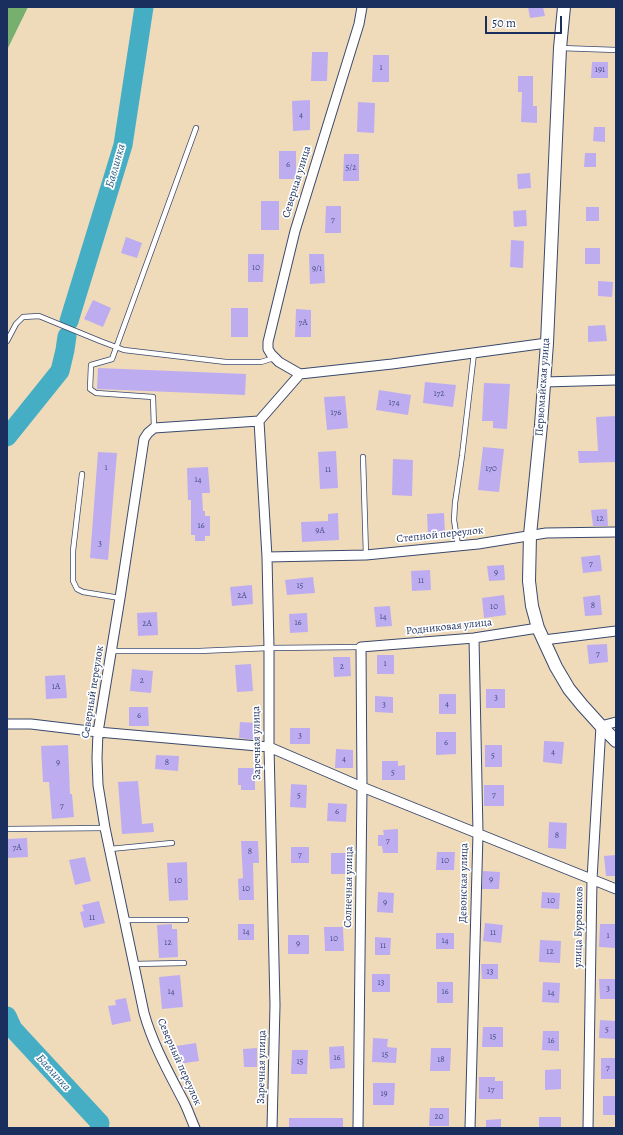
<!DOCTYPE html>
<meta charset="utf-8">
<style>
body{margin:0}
#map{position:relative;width:623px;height:1135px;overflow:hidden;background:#efdbba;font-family:Alegreya,serif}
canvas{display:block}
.frame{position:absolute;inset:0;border:8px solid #1b2f5e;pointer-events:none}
.scale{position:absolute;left:485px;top:16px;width:77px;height:18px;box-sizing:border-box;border:2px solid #1b2f5e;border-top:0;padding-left:5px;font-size:12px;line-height:14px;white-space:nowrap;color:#1b2f5e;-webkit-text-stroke:3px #fff;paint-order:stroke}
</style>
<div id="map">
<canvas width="623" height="1135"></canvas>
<div class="frame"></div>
<div class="scale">50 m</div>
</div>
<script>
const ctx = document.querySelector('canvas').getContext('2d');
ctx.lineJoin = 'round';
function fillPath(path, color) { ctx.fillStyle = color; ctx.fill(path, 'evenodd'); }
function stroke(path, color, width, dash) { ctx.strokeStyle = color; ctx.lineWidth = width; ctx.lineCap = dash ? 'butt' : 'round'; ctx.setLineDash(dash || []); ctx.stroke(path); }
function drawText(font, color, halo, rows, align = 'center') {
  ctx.font = font + ' Alegreya,serif'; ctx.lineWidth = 3.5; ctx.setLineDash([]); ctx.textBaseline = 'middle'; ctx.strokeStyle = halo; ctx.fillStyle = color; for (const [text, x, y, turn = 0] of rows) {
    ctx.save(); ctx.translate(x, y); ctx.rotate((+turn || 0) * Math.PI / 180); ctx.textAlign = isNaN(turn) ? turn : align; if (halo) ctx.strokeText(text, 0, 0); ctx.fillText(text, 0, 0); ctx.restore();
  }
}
fillPath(new Path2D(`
 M7,7H28L7,50Z`), '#77b06e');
stroke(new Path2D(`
 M69,321L123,145L144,7
 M7,437L60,371L65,350L67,336
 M7,1016L13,1029L100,1123L99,1128`), '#45aec4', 19);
fillPath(new Path2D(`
 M528,7H543L545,16L530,18Z
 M312,52H328L327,81H311Z
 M373,55H389V82H372Z
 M592,62H608V78H591Z
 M518,76H533V106H537V123L521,122L522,92H518Z
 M310,100V130L293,131L292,101Z
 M358,102L375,103L374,133L357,132Z
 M594,127H605V142L593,141Z
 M279,151H296V179H279Z
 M585,153H596V167H584Z
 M344,154H359V181H343Z
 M530,173L531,188L518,189L517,174Z
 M261,201H279V230H261Z
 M326,206H341V233H325Z
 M586,207H599V221H586Z
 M526,210L527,226L514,227L513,211Z
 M126,237L142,243L137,258L121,253Z
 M511,240L524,241L523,268L510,267Z
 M585,248H600V264H585Z
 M248,254H264L263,282H248Z
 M309,254H324L325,283L310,284Z
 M598,281L613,282L612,297L598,296Z
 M93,300L111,308L103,327L84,319Z
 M231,308H248V337H231Z
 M296,309L311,310V337H295Z
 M605,325L607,341L588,342V326Z
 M98,368L246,374L245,395L97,389Z
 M425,382L456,385L453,407L423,403Z
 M484,383L510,384L507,429L493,428V421H482Z
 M379,390L411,395L408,415L376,410Z
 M345,396L348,428L327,430L324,397Z
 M616,416V462L579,463L578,451H598L596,417Z
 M483,447L504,449L499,492L478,490Z
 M336,451L338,488L320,489L318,452Z
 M98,452L117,453L108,560L90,558Z
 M393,459L413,460L412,496L392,495Z
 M208,467L210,493H202L203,511H205V516H210V536H205V541H195V535H191V500H188L187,468Z
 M607,509L608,526H593L591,510Z
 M338,513L339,540L302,542L301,522L328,521V514Z
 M444,513L445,534L428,535L427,514Z
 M600,555L602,571L583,573L581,557Z
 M504,565L505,580L489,581L487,566Z
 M430,570L431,590L412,591L411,571Z
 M313,577L315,593L287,595L285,580Z
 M252,585L253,604L232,606L230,587Z
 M504,595L506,615L484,618L482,598Z
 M600,595L602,615L585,616L583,597Z
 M390,606L392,626L376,627L374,607Z
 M157,612L158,635L138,636L137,613Z
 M307,613L308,632L290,633L289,614Z
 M607,644L608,662L589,664L587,645Z
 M377,655H394V674H377Z
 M333,657H350L351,676L334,677Z
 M251,664L253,691L237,692L235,665Z
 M132,669L153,671L151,693L130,691Z
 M65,675L67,698L46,699L45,676Z
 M486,689H505V708H486Z
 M439,694H456V714H439Z
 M375,696L393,697V713L375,712Z
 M129,707H148L149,726H129Z
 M240,722L256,723V740L239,738Z
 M290,728H310V744H290Z
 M436,732H456V754L436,755Z
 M544,741L564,742L562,764L543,762Z
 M68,745L70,794H72L74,817L52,819L49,782H43L41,746Z
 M485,745H502V767H485Z
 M336,749L353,750V768H335Z
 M156,755L179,756L178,771L155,769Z
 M382,761H398V766L405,765V780H382Z
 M238,768H255V790H241V785H238Z
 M138,781L142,824L153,823L154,832L122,834L118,782Z
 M291,784L307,785L306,808L290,807Z
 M484,785H504V806H484Z
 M328,803L347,804L346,822L327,821Z
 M549,822L567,823L566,849L548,848Z
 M398,829V853H383L382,846H378V835H384L383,830Z
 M27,838L28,857L7,858V839Z
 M241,841H258L259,863H253L254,900H239L238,879L243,878Z
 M291,847H309V863H291Z
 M437,852H455L454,870H436Z
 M331,853H347L348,874H331Z
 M616,855V876H606L604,856Z
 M85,857L91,881L75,885L69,860Z
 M187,862L188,900L169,901L167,863Z
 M483,871L500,872L499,889H482Z
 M378,892L394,893L393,913L377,912Z
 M542,892L560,893L559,909L541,908Z
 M99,901L105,923L84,928L80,912L84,911L82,905Z
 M485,923L503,925L501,943L483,941Z
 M172,924V929H177L178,957L159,958L157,925Z
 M238,924H254V940H238Z
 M600,924H616V948L599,947Z
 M324,927H343L344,951H325Z
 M436,933H454V949H436Z
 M288,935H309V954H288Z
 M375,937L391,938L390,955H375Z
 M540,940L561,941L560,963L539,962Z
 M481,964H498V979H482Z
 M372,974H390V992H372Z
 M180,975L183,1007L162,1009L159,977Z
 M599,979H615L616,999H600Z
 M437,982H453V1003H437Z
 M543,982L560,983L559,1003L542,1002Z
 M126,998L131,1021L112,1025L108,1006L116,1005L115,1000Z
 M600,1020L616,1021L615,1039L599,1038Z
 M483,1027H503V1047H482Z
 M543,1031H559V1051L542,1050Z
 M373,1038L388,1039L387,1047L397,1048L396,1063L372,1062Z
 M196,1043L199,1061L178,1064L176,1046Z
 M344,1046L345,1068L330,1069L329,1047Z
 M257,1048V1067H244L243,1049Z
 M431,1048H451L450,1071H430Z
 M292,1050H308L307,1074H291Z
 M601,1058H616V1079H601Z
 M561,1069V1089L545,1090V1070Z
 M479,1077H495V1081H503V1099H479Z
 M373,1083H395L394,1105H373Z
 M603,1096H616V1115H603Z
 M430,1108H449V1126H429Z
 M539,1117H561V1128H539Z
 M289,1118H343V1128H289Z
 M501,1119V1128H486V1120Z`), '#beacf1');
const service = new Path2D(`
 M560,48L616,50
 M7,341L16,324L23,317L39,316L100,341L124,350L226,362H261L274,358
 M154,428L153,397L96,393L90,389L91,365L112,359L196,128
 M363,457L366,555
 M82,474L73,551V581L77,589L83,592L120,598
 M458,545L454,520L455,503L462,456L474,353
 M112,651H199L269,648L361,647
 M7,829L105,828
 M110,849L172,843
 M125,920H186
 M134,964L184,963`);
const minor = new Path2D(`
 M362,7L359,24L295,231L268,342V349L271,354L279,362L300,374L392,364L547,343
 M544,382L616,380
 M267,557L366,555L478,544L546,533L616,532
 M544,640L616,631
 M7,724H31L98,732L269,747L362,787L616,889
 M195,1128C191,1119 188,1110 184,1102C169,1073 153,1045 144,1013L105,828L98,785L97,758L98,732L120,598L144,439L148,433L154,428L259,421
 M272,1128L275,1005L269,747V648L267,557L259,421L300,374
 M358,1128L362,787L361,647L474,638L538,628
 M470,1128L478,833L474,638
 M588,1128L592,879L601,726L616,722`);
const tertiary = new Path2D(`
 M564,7L560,48L547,343L541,425L530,535L529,581L532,606L538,628L556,667L569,689L582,705L601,726L616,741`);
stroke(service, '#3b496c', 6);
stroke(minor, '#3b496c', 11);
stroke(tertiary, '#3b496c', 14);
stroke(service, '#fff', 4.5);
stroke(minor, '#fff', 9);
stroke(tertiary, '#fff', 12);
drawText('9px', '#444e83', null, [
 ["1",381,68],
 ["191",600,70],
 ["4",301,115],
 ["6",288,165],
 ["5/2",351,168],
 ["7",333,220],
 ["10",256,268],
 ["9/1",317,269],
 ["7А",303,323],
 ["172",439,394],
 ["174",394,403],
 ["176",336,413],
 ["1",106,468],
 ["170",491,469],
 ["11",328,470],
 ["14",198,480],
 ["12",600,519],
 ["16",201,526],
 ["9А",320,531],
 ["3",100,544],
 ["7",591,564],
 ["9",496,573],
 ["11",421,581],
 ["15",300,586],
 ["2А",242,596],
 ["8",593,606],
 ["10",494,607],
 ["14",383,617],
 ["16",298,623],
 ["2А",147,624],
 ["7",598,654],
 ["1",385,664],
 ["2",342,667],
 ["2",142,681],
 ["1А",56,687],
 ["3",496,698],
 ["4",447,704],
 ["3",384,705],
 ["6",139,716],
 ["3",300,736],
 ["6",446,743],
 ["4",553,752],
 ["5",493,756],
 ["4",344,759],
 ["9",58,763],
 ["8",167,763],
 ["5",393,773],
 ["7",494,795],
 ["5",299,796],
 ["7",62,806],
 ["6",337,812],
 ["8",557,836],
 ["7",388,841],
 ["7А",17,848],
 ["8",250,852],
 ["7",300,855],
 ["10",445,861],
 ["9",491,880],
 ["10",178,881],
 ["10",246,889],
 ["10",551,901],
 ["9",385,903],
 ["11",92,918],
 ["14",246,932],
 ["11",493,933],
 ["1",608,936],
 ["10",334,939],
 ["14",445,941],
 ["12",168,943],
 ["9",298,944],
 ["11",383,946],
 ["12",550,952],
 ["13",490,972],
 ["13",381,983],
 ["3",608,989],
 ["14",171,992],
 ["16",445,992],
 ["14",551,993],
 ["5",607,1030],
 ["15",493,1037],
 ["16",551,1041],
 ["15",385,1055],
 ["16",337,1058],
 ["18",441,1060],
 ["15",300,1062],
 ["7",608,1068],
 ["17",491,1090],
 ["19",384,1094],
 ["20",439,1117]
]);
drawText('11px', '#1b2f5e', '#fff', [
 ["Северная улица",297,182,-73],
 ["Первомайская улица",543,387,-86],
 ["Степной переулок",440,535,-6],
 ["Родниковая улица",449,627,-6],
 ["Северный переулок",93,692,-81],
 ["Заречная улица",257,743,-91],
 ["Девонская улица",464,883,-89],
 ["Солнечная улица",349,887,-89],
 ["улица Буровиков",579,927,-89],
 ["Северный переулок",179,1062,66],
 ["Заречная улица",262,1067,-89]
]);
drawText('italic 12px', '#2c6287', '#fff', [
 ["Бавлинка",116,166,-74],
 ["Бавлинка",53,1073,48]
]);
</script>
